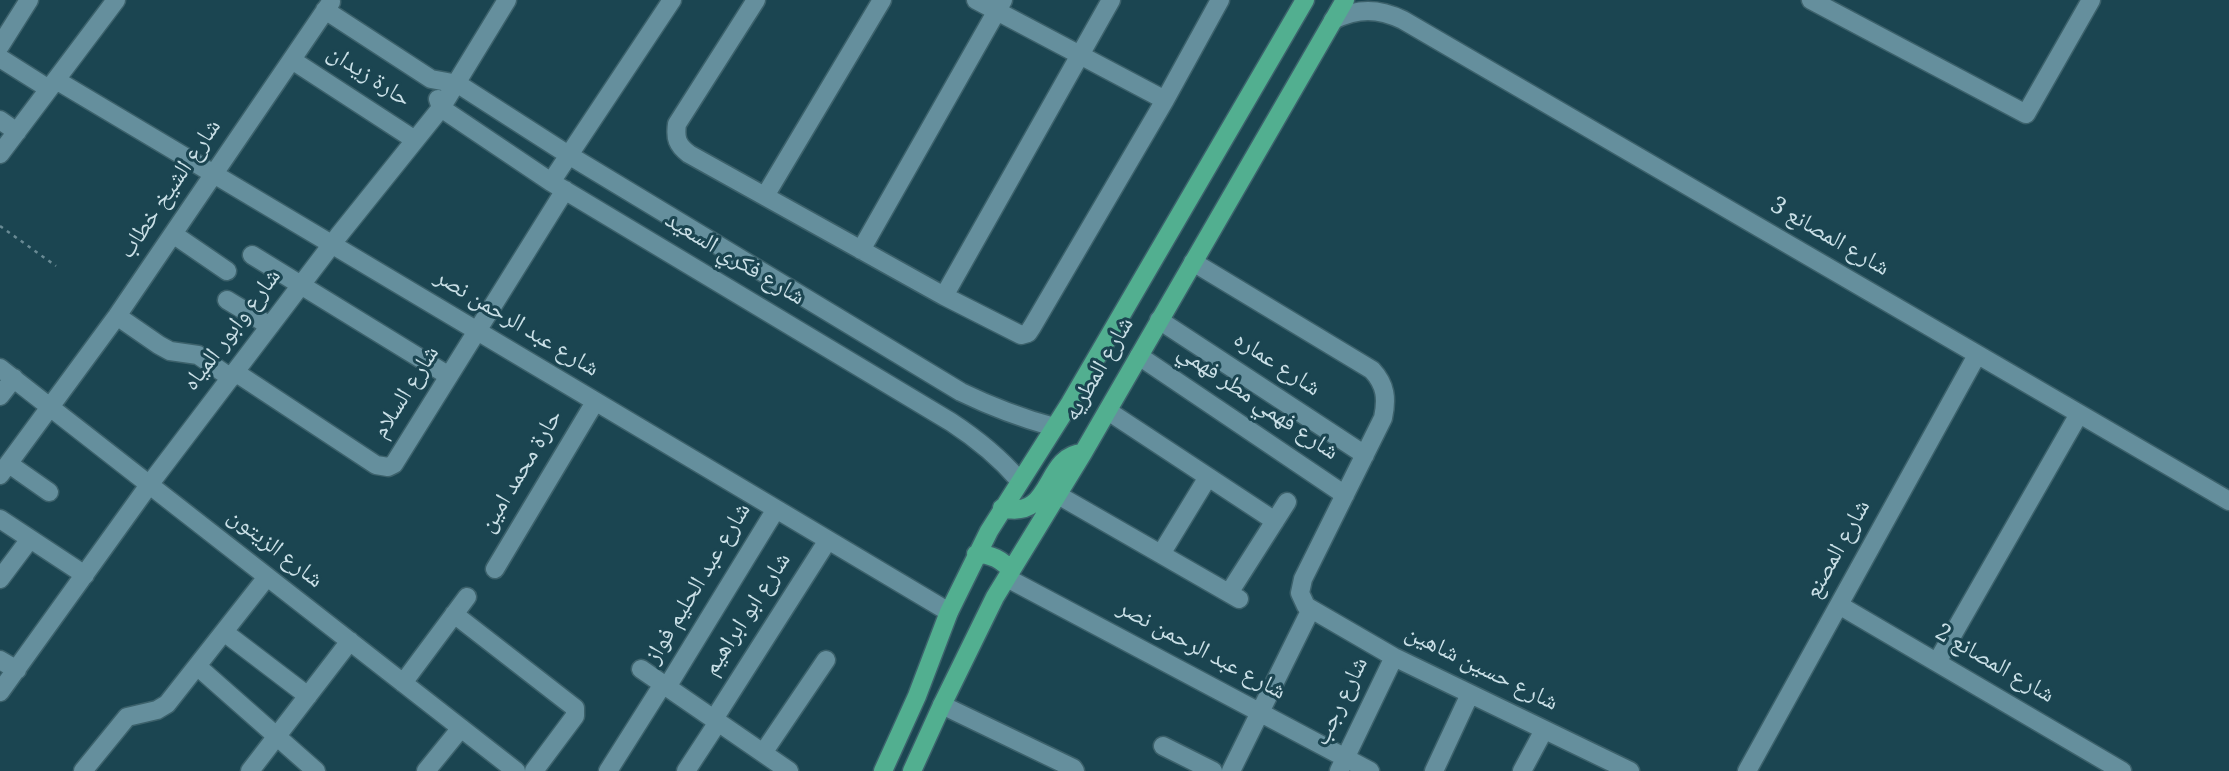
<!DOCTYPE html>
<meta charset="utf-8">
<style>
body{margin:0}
canvas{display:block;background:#1b4551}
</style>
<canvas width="2229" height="771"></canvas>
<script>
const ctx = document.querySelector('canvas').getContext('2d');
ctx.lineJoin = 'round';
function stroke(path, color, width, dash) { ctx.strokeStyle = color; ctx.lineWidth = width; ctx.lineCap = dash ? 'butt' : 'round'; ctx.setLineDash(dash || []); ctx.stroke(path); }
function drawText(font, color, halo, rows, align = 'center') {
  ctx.font = font + ' Georgia,"Noto Naskh Arabic",serif'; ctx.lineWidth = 6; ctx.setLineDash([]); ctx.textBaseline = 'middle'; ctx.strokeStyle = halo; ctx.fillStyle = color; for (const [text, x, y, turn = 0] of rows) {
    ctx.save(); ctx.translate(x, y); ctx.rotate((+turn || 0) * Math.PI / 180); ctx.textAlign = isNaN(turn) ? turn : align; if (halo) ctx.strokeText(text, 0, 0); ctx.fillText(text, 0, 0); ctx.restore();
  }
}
const minor = new Path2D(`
 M756,0L677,124C675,138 677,145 689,154L944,296L1021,335L1028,333L1032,327L1165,100L1220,0
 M976,0L1165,100
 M1811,0L2026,114L2091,0
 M325,10L431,79L458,84L567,154L961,392C992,407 1021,418 1054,427
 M1333,20C1358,8 1378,8 1403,20L2229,501
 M0,46L29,0
 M0,58L49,89
 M292,60L415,140
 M56,80L949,612
 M438,99L441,108L551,182L951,422C977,439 999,457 1019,480
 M0,120L17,132
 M0,154L116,0
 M551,182L672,0
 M765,196L882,0
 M173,234L227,271
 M861,250L1003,0
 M252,255L449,376
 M1193,262L1372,370C1386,385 1387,399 1383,418L1303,579L1300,593L1306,606L1394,657L1630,771
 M944,296L1111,0
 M227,300L270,326
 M117,316L159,345L170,351L198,355L231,378
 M1159,320L1365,455
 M1139,356L1345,495
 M0,368L516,771
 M235,372L376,465L388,467L394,464L565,190
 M0,396L14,378
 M1108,411L1275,521
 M9,464L49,492
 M0,475L117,316L331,2
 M1058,495L1239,599
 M0,519L85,575
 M1161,554L1208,477
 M495,569L595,402
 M1007,578L1370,771
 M0,579L30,539
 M1229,593L1287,502
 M1839,605L2122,771
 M454,614L575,708V716L534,771
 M224,632L308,696
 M0,660L17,670
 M1937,662L2079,414
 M197,666L316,771
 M641,669L789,771
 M403,683L467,597
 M667,687L776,509
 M0,692L149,485L339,235L441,108L507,0
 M942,705L1073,768L1075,771
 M714,719L828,540
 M1163,746L1213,771
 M763,753L826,660
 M83,771L127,717L157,710L167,704L267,577
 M250,771L350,641
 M426,771L461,728
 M608,771L663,684
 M686,771L718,722
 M1231,771L1310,611
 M1339,771L1394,657
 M1434,771L1470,694
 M1522,771L1544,730
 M1747,771L1977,355`);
const major = new Path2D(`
 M1002,508C1054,521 1043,455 1083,453
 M976,554C991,554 1002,559 1011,571
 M883,771L917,696L949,612L989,531L1070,403L1305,0
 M912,771L942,705L995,597L1083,453L1345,0`);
stroke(minor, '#3c616b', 21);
stroke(major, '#3c616b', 21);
stroke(new Path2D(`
 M0,226L56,266`), '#698a94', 2.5, [3.5, 5]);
stroke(minor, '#658f9d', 18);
stroke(major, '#52af90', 18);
drawText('24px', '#c9dfe6', '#1b4551', [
 ["حارة زيدان",367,79,33],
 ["شارع الشيخ خطاب",173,191,-56],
 ["شارع المصانع 3",1828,240,30],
 ["شارع فكري السعيد",733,262,31],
 ["شارع عبد الرحمن نصر",515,326,31],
 ["شارع وابور المياه",235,332,-53],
 ["شارع عماره",1275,367,33],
 ["شارع المطريه",1102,371,-60],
 ["شارع السلام",409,394,-58],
 ["شارع فهمي مطر فهمي",1256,405,34],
 ["حارة محمد امين",524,473,-59],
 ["شارع الزيتون",273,551,38],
 ["شارع المصنع",1841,551,-61],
 ["شارع عبد الحليم فواز",701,585,-59],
 ["شارع ابو ابراهيم",750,616,-57],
 ["شارع عبد الرحمن نصر",1200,653,28],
 ["شارع المصانع 2",1993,667,30],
 ["شارع حسين شاهين",1480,671,26],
 ["شارع رجب",1344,703,-64]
]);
</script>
